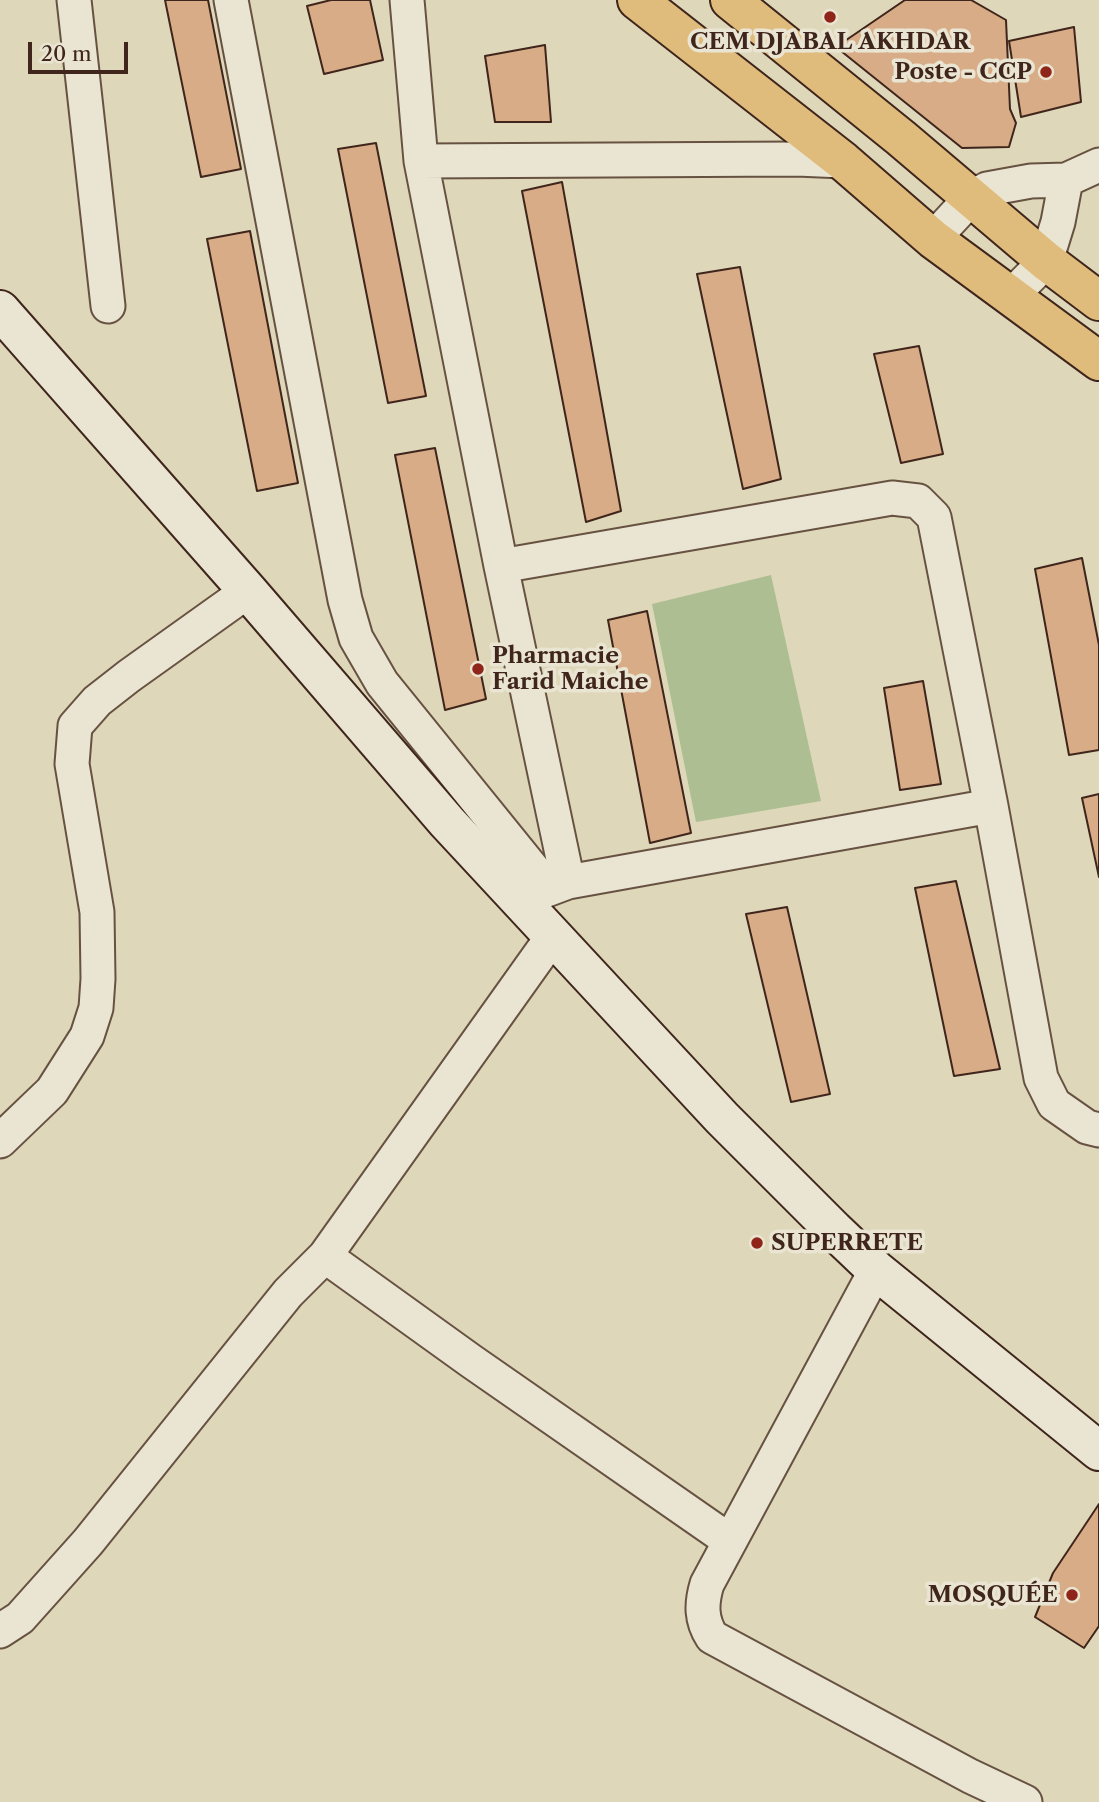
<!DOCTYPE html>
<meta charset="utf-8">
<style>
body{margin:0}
#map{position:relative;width:1099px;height:1802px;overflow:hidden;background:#ded7b9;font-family:"Libre Caslon Text",serif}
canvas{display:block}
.scale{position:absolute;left:28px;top:42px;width:100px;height:32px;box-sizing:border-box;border:4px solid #3f251b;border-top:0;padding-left:9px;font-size:21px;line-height:24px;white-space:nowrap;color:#3f251b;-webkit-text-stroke:5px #eae5d2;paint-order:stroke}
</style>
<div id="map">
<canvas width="1099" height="1802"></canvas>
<div class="scale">20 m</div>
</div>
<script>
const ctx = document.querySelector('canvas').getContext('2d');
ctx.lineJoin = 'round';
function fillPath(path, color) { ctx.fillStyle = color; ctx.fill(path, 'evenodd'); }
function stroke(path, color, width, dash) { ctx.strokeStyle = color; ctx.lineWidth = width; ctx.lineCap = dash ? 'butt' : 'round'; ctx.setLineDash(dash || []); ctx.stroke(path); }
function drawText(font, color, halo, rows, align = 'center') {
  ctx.font = font + ' "Libre Caslon Text",serif'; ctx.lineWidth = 7; ctx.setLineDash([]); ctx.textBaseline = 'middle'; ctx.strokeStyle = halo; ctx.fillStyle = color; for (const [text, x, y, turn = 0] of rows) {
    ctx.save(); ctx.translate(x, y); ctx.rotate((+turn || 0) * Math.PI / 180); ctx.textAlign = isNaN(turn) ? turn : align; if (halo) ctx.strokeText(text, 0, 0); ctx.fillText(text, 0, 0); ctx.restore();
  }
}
fillPath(new Path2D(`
 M771,575L821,801L696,822L652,604Z`), '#adbf92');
const building = new Path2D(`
 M165,0H208L241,169L201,177Z
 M331,0H370L383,60L324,74L307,6Z
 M905,0H971L1006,20L1010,109L1016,123L1009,147L962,148L836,47Z
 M1074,27L1081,102L1021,117L1009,41Z
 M545,45L551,122H495L485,56Z
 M376,143L426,396L388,403L338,149Z
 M562,182L621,511L586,522L522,191Z
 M250,231L298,483L257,491L207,239Z
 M740,267L781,479L743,489L697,274Z
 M919,346L943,454L901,463L874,354Z
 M435,448L486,699L445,710L395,455Z
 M1082,558L1099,645V750L1069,755L1035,569Z
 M647,611L691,833L650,843L608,620Z
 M923,681L941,784L900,790L884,688Z
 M1099,794V877L1082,798Z
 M956,881L1000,1069L954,1076L915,888Z
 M787,907L830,1094L791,1102L746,914Z
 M1099,1504V1626L1084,1648L1035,1617L1053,1573Z`);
fillPath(building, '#d7ac87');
stroke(building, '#3f251b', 2);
const minor = new Path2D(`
 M74,0L108,306
 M231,0L345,600L356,638L382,683L548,888
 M407,0L421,161L501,566L568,882
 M421,161L797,159L843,161
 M933,239L971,198L987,189L1031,181L1066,180L1099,165
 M1011,296L1046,261L1058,222L1066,180
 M501,566L892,498L918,501L934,517L991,806L568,882L520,900
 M991,806L1041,1078L1054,1104L1087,1127L1099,1130
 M0,1141L52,1091L87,1036L96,1008L98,979L97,912L72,764L75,726L97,701L129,676L248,591
 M325,1256L471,1361L730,1541
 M876,1270L707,1584C701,1604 701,1620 712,1637L970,1776L1025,1802
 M0,1631L20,1618L88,1542L288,1293L325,1256L553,936`);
const secondary = new Path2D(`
 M0,310L248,591L447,822L722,1118L834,1230L876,1270L1099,1451`);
const primary = new Path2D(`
 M637,0L843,161L933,239L1099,361
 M730,0L901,138L1046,261L1099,301`);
stroke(minor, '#675242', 37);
stroke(secondary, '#3f251b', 42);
stroke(primary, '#3f251b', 42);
stroke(minor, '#eae5d2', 33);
stroke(secondary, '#eae5d2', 38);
stroke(primary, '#dfbc7c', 38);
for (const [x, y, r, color] of [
 [830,17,7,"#8f2418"],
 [1046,72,7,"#8f2418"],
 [478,669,7,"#8f2418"],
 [757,1243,7,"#8f2418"],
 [1072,1595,7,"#8f2418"]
]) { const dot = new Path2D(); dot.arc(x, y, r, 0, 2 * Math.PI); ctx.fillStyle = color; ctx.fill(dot); stroke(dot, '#eae5d2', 2.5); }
drawText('bold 23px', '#3f251b', '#eae5d2', [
 ["CEM DJABAL AKHDAR",830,42,"center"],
 ["Poste - CCP",1032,72],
 ["Pharmacie",492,656,"left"],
 ["Farid Maiche",492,682,"left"],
 ["SUPERRETE",771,1243,"left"],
 ["MOSQUÉE",1058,1595]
], 'right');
</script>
